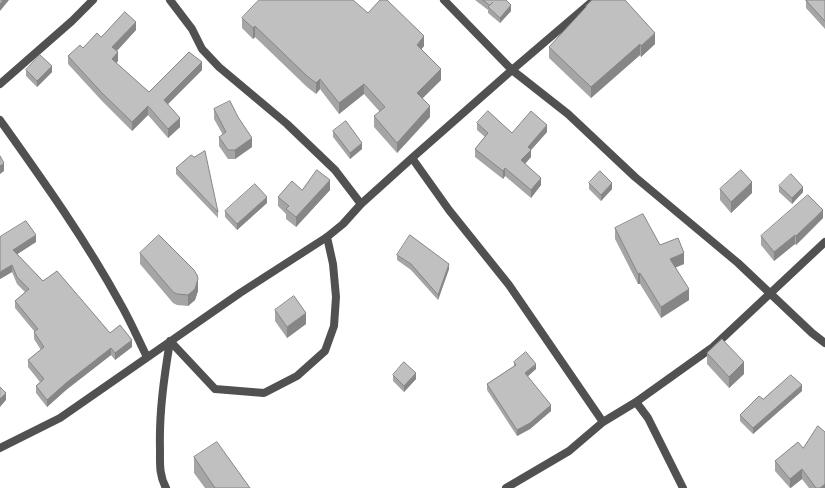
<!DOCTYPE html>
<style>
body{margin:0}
canvas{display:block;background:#fff}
</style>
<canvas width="825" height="488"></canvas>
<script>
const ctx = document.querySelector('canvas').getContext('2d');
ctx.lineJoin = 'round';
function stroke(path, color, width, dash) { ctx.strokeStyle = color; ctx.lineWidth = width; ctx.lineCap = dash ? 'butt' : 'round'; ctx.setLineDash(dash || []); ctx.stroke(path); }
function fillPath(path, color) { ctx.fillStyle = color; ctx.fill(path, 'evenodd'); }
stroke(new Path2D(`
 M170,0L192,29L202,49L219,67L287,124L335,170L361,204
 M444,0L512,70L568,114L635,177L738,263L812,333L825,343
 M0,84L72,21L93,0
 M0,120C42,179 85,239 120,303C130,320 138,339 147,357
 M412,158L449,210L509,285L603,422
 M170,341L215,389L264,393L297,376L325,351L334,326L336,297L333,264L327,237
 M636,402L648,418L683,488
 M0,448L60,418L240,293L327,237L343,224L361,204L412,158L512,70L594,0
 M166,488C159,475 160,464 160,449C159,412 164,378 170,341
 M506,488L569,451L603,422L636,402L713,347L825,242`), '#515151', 8);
fillPath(new Path2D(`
 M475,0H506L511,11L500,23L488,13V10Z
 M806,0H825V29L806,8Z
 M586,6L655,44L641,57L640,55L591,98L549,58V47L586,8Z
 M368,13L424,46L421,49L441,80L422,98L430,117L397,153L374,127V116L380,112L364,94L339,114L320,89L316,94L307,87L255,37L253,39L242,28V18Z
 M136,30L117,51L118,61L116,63L149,92L202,70L168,104L180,127L168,138L148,115L132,131L102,101L68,64V56L83,48L101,37Z
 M26,70L52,72L37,87L26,76Z
 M214,109L238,117L252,147L235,159H228L219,146V137L223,135L214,119Z
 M477,123L512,133L547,132L531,150V157L525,164L541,185L531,198L505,176L503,179L475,157V149L485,137L477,130Z
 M333,131L362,149L350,159L333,137Z
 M176,168L218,212V218L176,174Z
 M589,183L612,189L601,201L589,189Z
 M779,186L803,192L792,204L779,192Z
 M720,189L752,193L731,213L720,200Z
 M302,190H330L296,227L286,219V214L278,206V197Z
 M267,203L237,230L225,217V211Z
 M823,218L796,245L795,244L774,261L761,245V236Z
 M26,221L36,242L17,254L43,281L110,333L132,347L115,360L111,355L66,390L47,407L36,393V386L40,382L28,367V360L41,350L34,339V331L15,308V301L25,292L17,284L12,272L0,279Z
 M615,228L660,245L684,264L675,267L689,300L661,318L640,284H638L615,239Z
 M140,253L198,291L195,300L188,306L177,305L173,303L140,264Z
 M397,255L449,269L438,300L411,270L397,260Z
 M275,310L306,324L287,338L275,321Z
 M707,353L744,374L729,388L707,364Z
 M514,362L536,369L527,376L551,411L530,429L517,436L487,390V384L514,366Z
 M393,375L416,379L404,392L393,381Z
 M802,391L753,434L740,421V415L763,399Z
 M803,448L825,488H809L802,479L791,488H790L775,471V461Z
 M194,457L250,488H205L194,473Z`), '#a5a5a5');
fillPath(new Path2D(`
 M3,0H9L0,11V4Z
 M511,5V11L500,23V18Z
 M136,22V30L112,56V47Z
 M255,26V37L253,39V28Z
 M655,33V44L641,57V46Z
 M424,36V46L417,55V45Z
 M640,44V55L591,98V87Z
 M118,52V61L112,68V59Z
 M202,62V70L164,108V100Z
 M52,66V72L37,87V81Z
 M441,69V80L417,104V93Z
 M320,79V89L316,94V83Z
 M364,84V94L339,114V103Z
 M148,106V115L132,131V122Z
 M430,106V117L397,153V143Z
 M180,118V127L168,138V129Z
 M547,125V132L531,150V157L521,168V160L528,147Z
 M252,138V147L235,159V150Z
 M362,143V149L350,159V153Z
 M4,163V171L0,174V166Z
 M505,168V176L503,179V171Z
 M541,178V185L531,198V190Z
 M330,180V190L296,227V217Z
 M752,182V193L731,213V202Z
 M612,183V189L601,201V195Z
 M803,187V192L792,204V198Z
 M267,197V203L237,230V224Z
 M823,210V218L796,245V236Z
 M36,235V242L13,257V250Z
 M795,235V244L774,261V252Z
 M684,253V264L670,270V259Z
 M449,264V269L438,300V295Z
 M12,265V272L0,279V272Z
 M640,273V284H638V274Z
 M198,279V291L195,300L188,306V295Z
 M689,289V300L661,318V307Z
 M306,313V324L287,338V327Z
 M132,340V347L115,360V353Z
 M111,348V355L66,390L47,407V400L66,383Z
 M744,362V374L729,388V377Z
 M536,364V369L525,379V373Z
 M416,373V379L404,392V386Z
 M802,385V391L753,434V428Z
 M6,393V400L0,407V399Z
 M551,405V411L530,429L517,436V430Z
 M802,469V479L790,488V479Z
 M825,484V488H820Z`), '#868686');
const building = new Path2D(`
 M0,0H3L0,4Z
 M259,0H353L368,13L380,0H387L424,36L417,45L441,69L417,93L430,106L397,143L374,116L385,107L364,84L339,103L320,79L316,83L307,76L255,26L253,28L242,18Z
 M483,0H506L511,5L500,18L488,7L493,2L490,5Z
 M592,0H625L655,33L641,46L640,44L591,87L549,47L586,7V6Z
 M806,0H825V21Z
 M125,12L136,22L112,47L118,52L112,59L149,92L189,52L202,62L164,100L180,118L168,129L148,106L132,122L102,93L68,56L80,45L83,48L97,33L101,37Z
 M40,55L52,66L37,81L26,70Z
 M230,101L238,117L252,138L235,150H228L219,137L226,132L214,109Z
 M488,111L512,133L531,111L547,125L528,147L531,150L521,160L541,178L531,190L505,168L503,171L475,149L488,133L477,123Z
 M346,121L362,143L350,153L333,131Z
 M205,151L218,212L176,168L191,155L194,157Z
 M0,156L4,163L0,166Z
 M317,170L330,180L296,217L286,209L289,206L278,197L292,181L302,190Z
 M741,170L752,182L731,202L720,189Z
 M600,171L612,183L601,195L589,183Z
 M791,174L803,187L792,198L779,186Z
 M255,184L267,197L237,224L225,211Z
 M808,195L823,210L796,236L795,235L774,252L761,236Z
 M643,214L660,245L678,238L684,253L670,259L689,289L661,307L640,273L638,274L615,228Z
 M26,221L36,235L13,250L43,281L57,271L110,333L120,325L132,340L115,353L111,348L66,383L47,400L36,386L44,379L28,360L44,347L34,332L38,329L15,301L29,289L17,277L12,265L0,272V237Z
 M159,235L194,270L197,275L198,279L195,289L188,295L177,294L173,292L140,253Z
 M410,235L449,264L438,295L411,264L397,255Z
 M294,296L306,313L287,327L275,310Z
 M722,339L744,362L729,377L707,353Z
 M526,352L536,364L525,373L551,405L530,423L517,430L487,384L516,365L514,362Z
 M404,362L416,373L404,386L393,375Z
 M791,375L802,385L753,428L740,415L759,396L763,399Z
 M0,387L6,393L0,399Z
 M818,426L825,432V484L820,488H816L802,469L790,479L775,461L798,442L803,448Z
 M217,442L250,488H215L194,457Z`);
fillPath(building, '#c0c0c0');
stroke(building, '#868686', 1);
</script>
